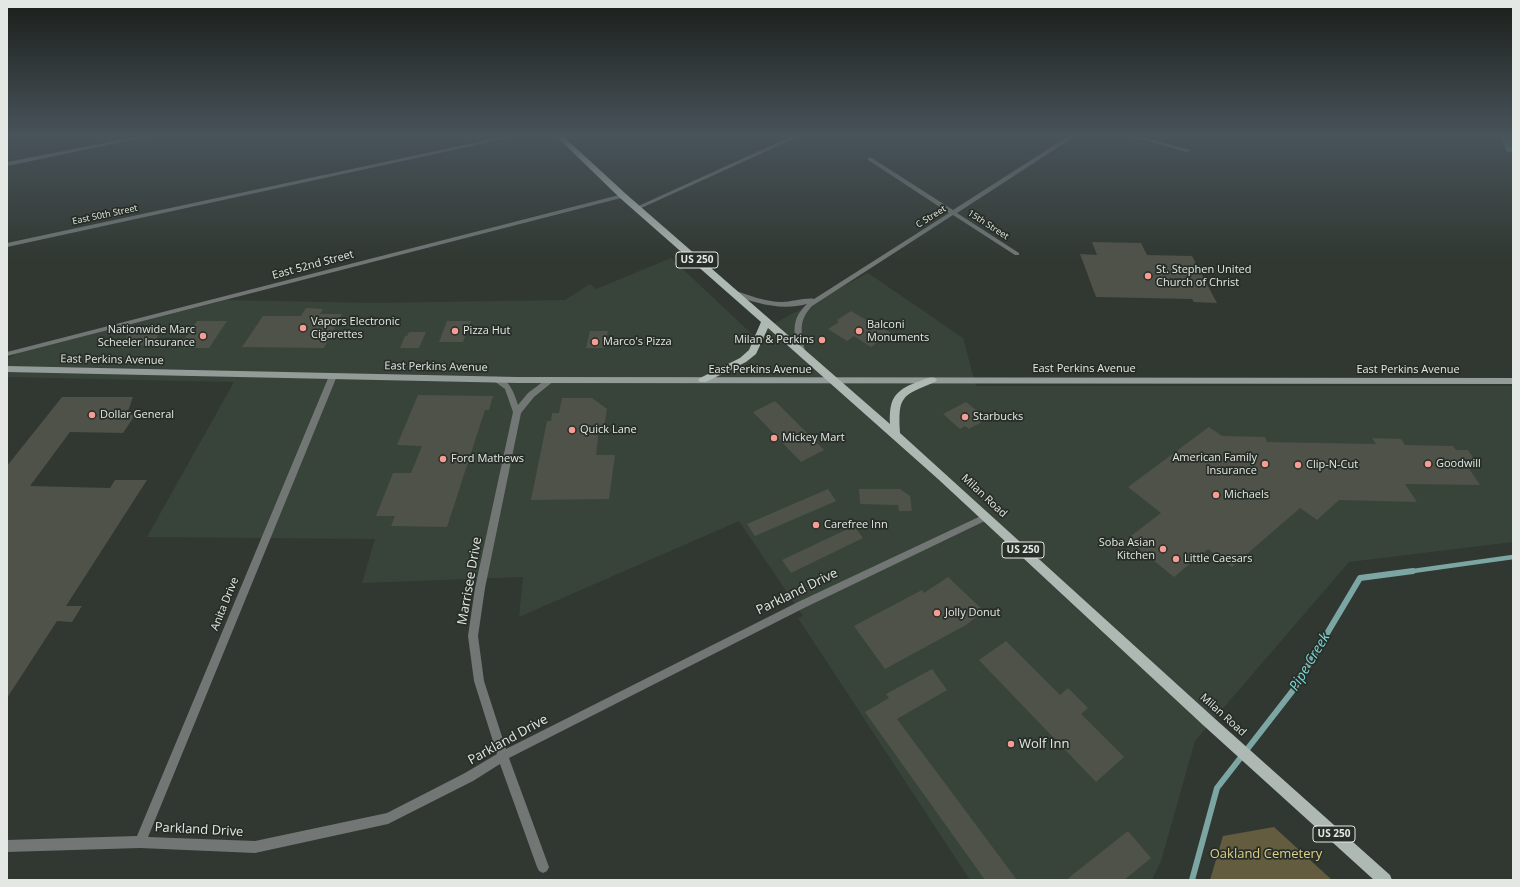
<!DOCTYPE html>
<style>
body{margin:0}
#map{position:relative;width:1520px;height:887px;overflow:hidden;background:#313831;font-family:"Open Sans",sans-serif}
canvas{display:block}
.frame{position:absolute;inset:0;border:8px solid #e4e8e4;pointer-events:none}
</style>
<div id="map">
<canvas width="1520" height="887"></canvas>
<div class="frame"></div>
</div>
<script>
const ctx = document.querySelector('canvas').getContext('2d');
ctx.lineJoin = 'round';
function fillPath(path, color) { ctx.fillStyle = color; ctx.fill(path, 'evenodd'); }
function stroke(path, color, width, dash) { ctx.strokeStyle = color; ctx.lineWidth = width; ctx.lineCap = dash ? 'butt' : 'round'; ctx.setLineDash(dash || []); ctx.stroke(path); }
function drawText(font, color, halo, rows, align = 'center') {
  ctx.font = font + ' "Open Sans",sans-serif'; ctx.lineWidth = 3.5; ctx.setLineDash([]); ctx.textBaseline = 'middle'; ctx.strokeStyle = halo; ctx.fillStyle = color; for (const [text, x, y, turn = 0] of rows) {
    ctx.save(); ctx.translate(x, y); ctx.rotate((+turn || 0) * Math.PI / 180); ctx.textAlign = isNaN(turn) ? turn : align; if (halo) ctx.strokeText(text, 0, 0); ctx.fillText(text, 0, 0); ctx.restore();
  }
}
fillPath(new Path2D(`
 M671,258L753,335L868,273L963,338L976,386H1513V542L1349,562L1195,741L1161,861L1152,880H970L798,618L803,616L739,521L519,617L523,577L362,583L375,539L147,537L234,382L7,377V359L18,353L226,300L372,303L565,300L590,284L596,289Z`), '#384439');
fillPath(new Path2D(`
 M1274,827L1332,880H1210L1223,836Z`), '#635c3e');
stroke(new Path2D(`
 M1406,572L1513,557`), '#7ca6a4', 4.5);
stroke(new Path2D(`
 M1192,880L1217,788L1294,689L1360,578L1413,571`), '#7ca6a4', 6);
fillPath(new Path2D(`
 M1501,137H1513V153L1506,151Z`), '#4f8a89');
fillPath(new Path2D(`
 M1092,242L1141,243L1147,255L1192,256L1217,303L1194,302L1192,299L1096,297L1080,254L1097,255Z
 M306,308L323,309L320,314H342L324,348L242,347L263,316H301Z
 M851,311L875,325L876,324L891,333L871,347L854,336L847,341L828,329L839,322L837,320Z
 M197,321H227L209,348H178Z
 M447,321H471L463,342H439Z
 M160,330L155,344L121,348L127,335Z
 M590,331H608L604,348H586Z
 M409,332H426L419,348H400L405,336H407Z
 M418,395L493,396L489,410H485L447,527L391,526L395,516H376L393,473H411L422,446L397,445Z
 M62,397H133L128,411L135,415L123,433L70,432L30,486L110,488L115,480H147L66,606H82L72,622L57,621L7,698V466Z
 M562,398H592L607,409L604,429H599L596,455H615L609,499L531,500L547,421H551L552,413H559Z
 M775,401L824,450L801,462L753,412Z
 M966,402L987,419L969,429L965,426L960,429L943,414Z
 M1209,427L1222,436L1265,437L1267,442L1376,444L1372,438L1401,439L1405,445L1453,446L1456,450H1468L1480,468L1468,467L1480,485L1405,484L1417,502L1339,500L1317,520L1300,508L1232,567L1208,549L1174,577L1127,539L1161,513L1128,487Z
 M828,489L836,501L755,536L747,524Z
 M859,489H900L910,496L912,511H899L898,505L860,504Z
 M854,526L863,538L791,573L782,560Z
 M948,577L984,611L966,625L885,669L854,626L922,590L924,593Z
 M1006,641L1060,695L1068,688L1088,708L1081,714L1124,757L1096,782L979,660Z
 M932,669L947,690L897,719L1017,880H985L865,712L889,698L886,694Z
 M1128,831L1151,858L1124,880H1066Z`), '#4f5249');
fillPath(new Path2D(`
 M134,137H147L7,166V162Z
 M501,137H513L7,247V243Z
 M790,137H798L639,209H635L634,208Z
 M1067,137H1074L957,213L1019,253V255H1015L953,215L812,306C798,321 801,332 805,351L801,353L797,351C794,331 791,319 807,304C780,311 755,303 731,294L730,292L733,290C749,295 765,302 782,302C791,302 808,297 814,299L949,213L868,160V158H872L953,210Z
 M1132,137H1143L1190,150L1187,152Z
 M623,194L625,195V197L7,356V352Z
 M333,373L337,376L148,837L255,841L387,813L465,773L497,754L474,681L468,636L475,588L513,412L505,389L494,381L493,379L494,377C508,375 515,395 518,405L528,393L548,378L551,377L555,380L534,397L521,413L485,588L478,636L484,681L506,749L798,602L983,515L986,513L989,515L990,517L989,519L804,608L509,758L549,867L547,871L543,873L539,871L537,867L500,764L473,781L388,824L255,853L140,848L7,852V840L137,836L329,376Z`), '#727775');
fillPath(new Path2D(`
 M7,366L517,377L1513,378V384L517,383L7,372Z`), '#949c99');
fillPath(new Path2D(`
 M557,137H564L626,194L890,424C889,399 894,391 917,382C923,380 929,376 935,378L937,380L935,382C901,396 898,396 900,433L1213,717L1390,875L1392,880H1374L1203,725L938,479L768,328L756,354L746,362L706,382H700L698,380L700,378L740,358L749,350L761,322L620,198Z`), '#aeb9b4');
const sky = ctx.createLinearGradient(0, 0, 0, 262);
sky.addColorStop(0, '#1b1f1b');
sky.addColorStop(0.52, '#48535a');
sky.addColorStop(1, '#48535a00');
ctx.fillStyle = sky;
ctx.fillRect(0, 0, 1520, 262);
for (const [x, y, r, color] of [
 [1148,276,4,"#f59c95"],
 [303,328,4,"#f59c95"],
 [455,331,4,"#f59c95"],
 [859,331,4,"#f59c95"],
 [203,336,4,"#f59c95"],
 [822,340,4,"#f59c95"],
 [595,342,4,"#f59c95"],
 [92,415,4,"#f59c95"],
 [965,417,4,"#f59c95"],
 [572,430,4,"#f59c95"],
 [774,438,4,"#f59c95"],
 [443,459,4,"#f59c95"],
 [1265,464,4,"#f59c95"],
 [1428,464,4,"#f59c95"],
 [1298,465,4,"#f59c95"],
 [1216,495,4,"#f59c95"],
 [816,525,4,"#f59c95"],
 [1163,549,4,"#f59c95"],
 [1176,559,4,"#f59c95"],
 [937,613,4,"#f59c95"],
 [1011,744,4,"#f59c95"]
]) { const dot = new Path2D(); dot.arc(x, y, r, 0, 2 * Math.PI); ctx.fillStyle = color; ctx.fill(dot); stroke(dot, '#272d27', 1.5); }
drawText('9px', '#e4e8e4', '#272d27', [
 ["East 50th Street",105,215,-12],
 ["C Street",931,217,-32],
 ["15th Street",988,225,33]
]);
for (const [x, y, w] of [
 [697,260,42],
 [1023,550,42],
 [1334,834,42]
]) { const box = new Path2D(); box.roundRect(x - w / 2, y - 8, w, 16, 3); ctx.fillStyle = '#272d27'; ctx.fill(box); stroke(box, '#e4e8e4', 1); }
drawText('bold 10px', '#e4e8e4', null, [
 ["US 250",697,260],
 ["US 250",1023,550],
 ["US 250",1334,834]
]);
drawText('11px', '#e4e8e4', '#272d27', [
 ["East 52nd Street",313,265,-15],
 ["East Perkins Avenue",112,360,1],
 ["East Perkins Avenue",436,367,1],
 ["East Perkins Avenue",1084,369],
 ["East Perkins Avenue",760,370],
 ["East Perkins Avenue",1408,370],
 ["Milan Road",984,496,43],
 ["Anita Drive",225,604,-68],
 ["Milan Road",1223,715,42]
]);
drawText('11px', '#e4e8e4', '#272d27', [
 ["St. Stephen United",1156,270],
 ["Church of Christ",1156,283],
 ["Vapors Electronic",311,322],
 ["Cigarettes",311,335],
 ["Balconi",867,325],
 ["Monuments",867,338],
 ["Nationwide Marc",195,330,"right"],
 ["Scheeler Insurance",195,343,"right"],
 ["Pizza Hut",463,331],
 ["Milan & Perkins",814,340,"right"],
 ["Marco's Pizza",603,342],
 ["Dollar General",100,415],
 ["Starbucks",973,417],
 ["Quick Lane",580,430],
 ["Mickey Mart",782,438],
 ["American Family",1257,458,"right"],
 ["Insurance",1257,471,"right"],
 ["Ford Mathews",451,459],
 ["Goodwill",1436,464],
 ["Clip-N-Cut",1306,465],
 ["Michaels",1224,495],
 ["Carefree Inn",824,525],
 ["Soba Asian",1155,543,"right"],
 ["Kitchen",1155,556,"right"],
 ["Little Caesars",1184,559],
 ["Jolly Donut",945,613]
], 'left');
drawText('13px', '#e4e8e4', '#272d27', [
 ["Marrisee Drive",470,581,-80],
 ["Parkland Drive",797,592,-26],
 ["Parkland Drive",508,740,-29],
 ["Parkland Drive",199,830,3]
]);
drawText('13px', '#e4e8e4', '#272d27', [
 ["Wolf Inn",1019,744]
], 'left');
drawText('13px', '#dece87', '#272d27', [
 ["Oakland Cemetery",1266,854]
]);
drawText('italic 14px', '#76d7d6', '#272d27', [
 ["Pipe Creek",1310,662,-59]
]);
</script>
